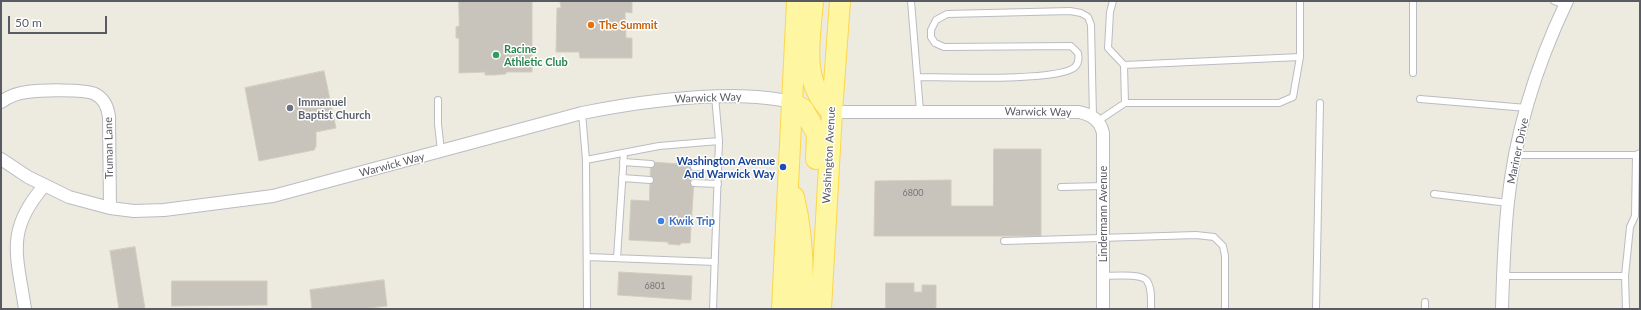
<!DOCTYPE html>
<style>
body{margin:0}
#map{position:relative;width:1641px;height:310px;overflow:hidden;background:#edebdf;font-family:Lato,sans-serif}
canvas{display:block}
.frame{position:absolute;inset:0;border:2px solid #585c62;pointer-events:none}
.scale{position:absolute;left:8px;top:16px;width:99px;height:18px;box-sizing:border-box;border:2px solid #585c62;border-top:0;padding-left:5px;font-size:12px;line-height:14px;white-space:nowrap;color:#585c62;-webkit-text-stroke:3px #fff;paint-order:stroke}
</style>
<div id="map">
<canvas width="1641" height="310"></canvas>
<div class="frame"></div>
<div class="scale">50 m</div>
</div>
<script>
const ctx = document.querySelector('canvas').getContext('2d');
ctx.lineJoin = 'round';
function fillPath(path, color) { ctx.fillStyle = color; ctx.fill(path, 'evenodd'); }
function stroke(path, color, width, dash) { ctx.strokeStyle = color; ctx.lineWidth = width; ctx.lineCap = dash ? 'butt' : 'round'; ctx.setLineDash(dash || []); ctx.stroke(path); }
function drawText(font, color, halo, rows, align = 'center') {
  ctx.font = font + ' Lato,sans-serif'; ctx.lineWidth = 3; ctx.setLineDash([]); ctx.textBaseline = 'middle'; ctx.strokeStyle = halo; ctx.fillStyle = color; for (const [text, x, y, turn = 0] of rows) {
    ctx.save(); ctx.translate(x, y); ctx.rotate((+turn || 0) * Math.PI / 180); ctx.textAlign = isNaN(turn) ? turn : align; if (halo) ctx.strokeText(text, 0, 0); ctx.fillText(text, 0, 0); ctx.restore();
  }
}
const building = new Path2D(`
 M459,1H532V72H506V74L494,75H485V72L459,73V38H456V27L459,26Z
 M563,1H632V13L625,12L626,38H632V58H580L579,52H556L557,8H561L560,2Z
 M324,71L336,128L316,132V146L314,150L259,161L245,88Z
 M994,149H1041V236H874L875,181L951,180V206H993Z
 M651,162L695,165L690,243H681L680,245L668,244V242L629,240L631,200L649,201Z
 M135,247L145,309H119L110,251Z
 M619,272L692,276L691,300L618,295Z
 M384,280L387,306L361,309H312L310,290Z
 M172,281H267V305L172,306Z
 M886,283H914V292H922V285H936V309H886Z`);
fillPath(building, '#c8c4bc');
stroke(building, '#d2cdbd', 1);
const service = new Path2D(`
 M911,1L920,111
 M1113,1L1110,12L1108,48L1124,65L1125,103
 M1413,1V73
 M1554,1L1565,5
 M1124,65L1300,57
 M918,77C945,77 1058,82 1075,67C1079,63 1079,58 1078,53L1071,46L944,47L935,43L931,37V30L936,20L947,14L1070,11L1081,13L1088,17L1091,25L1093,117
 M1420,99L1527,108
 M438,100V124L441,151
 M582,113L586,160L659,146L719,141L715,96
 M1098,121L1125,103H1279L1293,97L1300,57V1
 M1516,155H1636
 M586,160L587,309
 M623,162L651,164
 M694,167L718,168
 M622,178L650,180
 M694,183L718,184
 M1061,187L1103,186
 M1434,194L1508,203
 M1004,241L1196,235L1214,237L1223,246L1225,256V309
 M587,257L715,262
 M617,258L624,153
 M1103,276C1112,276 1142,273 1147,281C1152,288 1151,300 1151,309
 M1503,276H1625L1630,227L1635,216L1636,155L1640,153
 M1625,276L1626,309
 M713,309L719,141
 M1316,309L1320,103
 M1425,309V302`);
const minor = new Path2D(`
 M1,102C8,97 18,93 27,92C40,90 85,89 95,94C105,99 108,108 109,117L110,208
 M832,112H1079C1092,115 1100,120 1103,133V309
 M1,159L28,177L69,197L110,208L134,211L164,210L273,196L582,113C632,103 682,96 734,96C755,97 770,97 791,102
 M25,309C17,255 5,231 44,186
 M1502,309C1503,273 1504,238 1508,202C1515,133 1537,64 1567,1`);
const primary = new Path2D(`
 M813,1C810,41 800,81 832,112
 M791,102L803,109L817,134L816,159
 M794,197C803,234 804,272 802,309
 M782,309L797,1
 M821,309L832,112L840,1`);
stroke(service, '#babcc2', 8);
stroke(minor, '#babcc2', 14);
stroke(primary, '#fdd648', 22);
stroke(service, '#fff', 6);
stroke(minor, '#fff', 12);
stroke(primary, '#fff6a2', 20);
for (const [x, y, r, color] of [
 [591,25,4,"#e8710a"],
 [496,55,4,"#2e9e5b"],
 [290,108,4,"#6b7280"],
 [783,167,4,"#1a4fb4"],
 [661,221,4,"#3f7fe0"]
]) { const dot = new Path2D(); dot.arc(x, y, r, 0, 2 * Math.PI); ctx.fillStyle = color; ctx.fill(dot); stroke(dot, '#fff', 1.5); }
drawText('9px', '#747678', null, [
 ["6800",913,193],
 ["6801",655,286]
]);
drawText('bold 11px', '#c56008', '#fff', [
 ["The Summit",599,25]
], 'left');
drawText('bold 11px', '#27864d', '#fff', [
 ["Racine",504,49],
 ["Athletic Club",504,62]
], 'left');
drawText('11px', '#585c62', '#fff', [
 ["Warwick Way",708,98,-2],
 ["Warwick Way",1038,112,1],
 ["Truman Lane",109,148,-91],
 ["Mariner Drive",1518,151,-78],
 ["Washington Avenue",829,155,-87],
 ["Warwick Way",392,165,-15],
 ["Lindermann Avenue",1103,214,-90]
]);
drawText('bold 11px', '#5b616d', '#fff', [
 ["Immanuel",298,102],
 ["Baptist Church",298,115]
], 'left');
drawText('bold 11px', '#164399', '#fff', [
 ["Washington Avenue",775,161],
 ["And Warwick Way",775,174]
], 'right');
drawText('bold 11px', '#366cbe', '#fff', [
 ["Kwik Trip",669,221]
], 'left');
</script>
